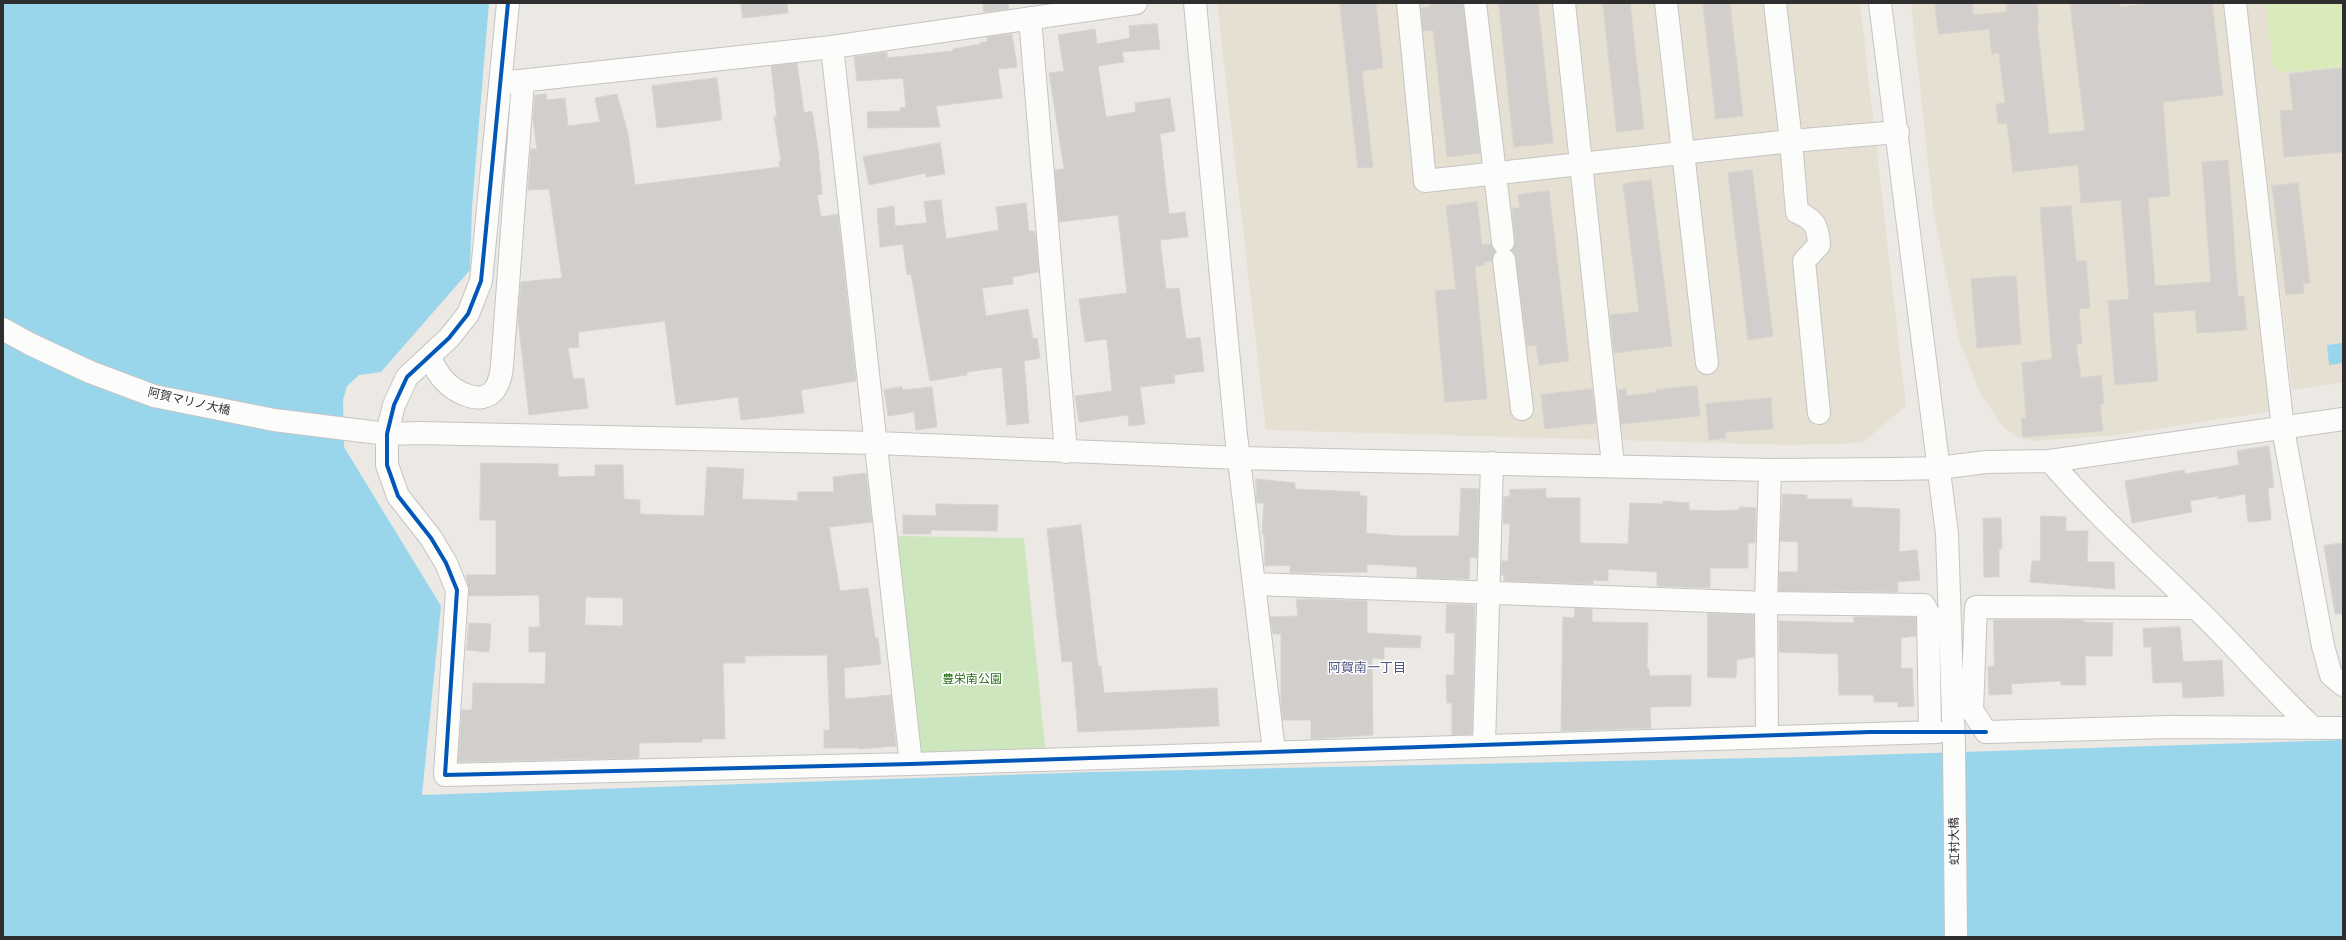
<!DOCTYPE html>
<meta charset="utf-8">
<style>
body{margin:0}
#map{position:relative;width:2346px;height:940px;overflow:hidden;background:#ece8e4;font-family:Arial,sans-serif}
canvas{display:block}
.frame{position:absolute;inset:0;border:4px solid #2e2e2e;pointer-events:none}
</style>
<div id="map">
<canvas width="2346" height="940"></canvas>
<div class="frame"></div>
</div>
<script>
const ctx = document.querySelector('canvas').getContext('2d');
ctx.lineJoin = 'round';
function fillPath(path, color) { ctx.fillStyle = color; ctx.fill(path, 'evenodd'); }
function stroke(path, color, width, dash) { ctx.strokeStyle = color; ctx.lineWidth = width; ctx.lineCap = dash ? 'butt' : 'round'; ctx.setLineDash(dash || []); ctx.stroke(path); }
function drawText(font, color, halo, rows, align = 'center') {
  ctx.font = font + ' Arial,"Noto Sans JP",sans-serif'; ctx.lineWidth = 3; ctx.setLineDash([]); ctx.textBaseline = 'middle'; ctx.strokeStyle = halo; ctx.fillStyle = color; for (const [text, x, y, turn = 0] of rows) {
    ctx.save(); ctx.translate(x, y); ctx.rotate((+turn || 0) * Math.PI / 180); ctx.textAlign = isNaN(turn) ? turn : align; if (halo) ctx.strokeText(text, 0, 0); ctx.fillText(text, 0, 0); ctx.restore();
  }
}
fillPath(new Path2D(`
 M1217,3H1860L1906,406L1862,443L1789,445L1266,430Z
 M1911,3H2223L2274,411L2116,435L2035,441L2018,438L2002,426L1979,391L1959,340L1933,209Z
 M2246,3H2343V382L2292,390Z`), '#e6e0d3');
fillPath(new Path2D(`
 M894,536L1024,538L1046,755L927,757L911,741Z`), '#cee6be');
fillPath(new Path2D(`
 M2266,3H2343V66L2283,73L2273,67Z`), '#d9eabb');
fillPath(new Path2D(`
 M3,3H489L472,207L470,270L381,372L359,375L347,386L343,400L344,447L441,606L422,795L1093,772L1803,757L2343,740V937H3Z
 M2343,343V363L2329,365L2327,345Z`), '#99d6ec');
const building = new Path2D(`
 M741,3H787L788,13L743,18Z
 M983,3H1008L1009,9L984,12Z
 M1340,3H1376L1383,68L1362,71L1373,167L1358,168Z
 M1430,3H1463L1480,153L1447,157L1433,30L1423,31L1421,8L1430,7Z
 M1499,3H1538L1553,143L1514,147Z
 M1603,3H1630L1644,129L1617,132Z
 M1703,3H1730L1743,116L1716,119Z
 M1935,3H1972L1973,15L2007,12L2006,3H2037L2039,23H2037L2049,134L2085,131L2070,3H2119L2120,7L2152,3H2212L2223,95L2163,102L2170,196L2148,198L2155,286L2211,282L2202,162L2228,160L2238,296H2244L2247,330L2197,333L2195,310L2153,313L2158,381L2115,385L2108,301L2129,299L2121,200L2081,203L2078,165L2013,172L2007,123L1998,124L1996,104L2005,103L1999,53L1992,54L1989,29L1939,34Z
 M1157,24L1160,49L1122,52L1124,62L1098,66L1106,117L1136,112L1135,103L1170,98L1175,131L1160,134L1169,214L1185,212L1188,237L1160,240L1166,289L1179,288L1186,339L1200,337L1204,371L1174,375L1175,383L1140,387L1145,424L1129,426L1128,415L1079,422L1075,396L1112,391L1107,339L1085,342L1079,299L1127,293L1118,215L1059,222L1055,170L1064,169L1049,73L1064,71L1058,35L1095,29L1097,44L1130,38L1129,26Z
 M1012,34L1017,67L998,69L1002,98L936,106L940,127L868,128L867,112L900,111V108L906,107L903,78L857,81L854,57L887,52V58L953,51V49L981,44V42H987V37Z
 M797,63L804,113L812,111L818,148L822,194L817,195L821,217L838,214L856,381L801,390L804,413L741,420L738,397L676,405L665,321L578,332L579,347L568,348L573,379L584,378L588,408L529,415L518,319L521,282L562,278L549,189L528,190L531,149H537L533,119L535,95L546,94L547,100L565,98L568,126L600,122L595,98L617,94L628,134L635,185L780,167L779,162L781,161L774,117H777L771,66Z
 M2343,68V152L2284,157L2280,111L2293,110L2289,74Z
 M717,78L722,120L657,128L652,86Z
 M940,143L945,174L926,177V173L869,185L863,157Z
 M1752,170L1773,336L1748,340L1728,173Z
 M1651,180L1672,346L1614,353L1610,315L1639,312L1623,184Z
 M2298,183L2310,283H2303L2304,293L2286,295L2272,186Z
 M1549,191L1569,361L1539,365L1536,345L1527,346L1516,258L1512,251L1515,241L1512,208H1520L1518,195Z
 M941,200L946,239L999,230L996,207L1026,203L1029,231H1034L1036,238L1039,272L1012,277L1013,284L982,288L986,316L1028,309L1033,339L1037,338L1040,358L1024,361L1029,423L1007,425L1002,367L967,372V375L930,381L911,274L907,275L903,244L880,247L877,209L894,206L895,226L927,223L924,202Z
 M1477,202L1482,245L1491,244L1495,251L1492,261L1484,262L1485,265L1475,267L1487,399L1445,402L1435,291L1456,289L1446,206Z
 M2071,206L2076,261H2086L2090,308L2079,309L2082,344H2076L2081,378L2101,375L2104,404H2100L2103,431L2023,437L2021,418H2026L2022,363L2052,359L2040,208Z
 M2016,276L2021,344L1977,348L1971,279Z
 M1697,386L1700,416L1621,424L1618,390L1626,389V396L1657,392L1656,390Z
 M902,387L903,390L932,387L937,427L916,430L914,412L888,416L884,390Z
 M1592,389L1596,423L1545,429L1541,395Z
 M1771,398L1773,429L1725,432L1726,438L1709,440L1706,404Z
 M2269,446L2274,487L2268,488L2271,520L2248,522L2245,494L2218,499V496L2190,501L2192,512L2132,523L2125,481L2184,470L2185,474L2239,465L2237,451Z
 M481,463L558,464V477L595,476V465H623L624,499L640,500V514L704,516L707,467L744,469L742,499L798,501V492H834L833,477L866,473L872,522L829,527L840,591L868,588L875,638H878L881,664L844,668L845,699L891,695L896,746L859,749V748H824V730H830L827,655L745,656V663H723L725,739H702V742L639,743V758L458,762L462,710H472L473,683L545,684L546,652H529V627H540L539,595L469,596L466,575H496V520H480ZM586,597L623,598V626L585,625Z
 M1256,479L1295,483V489L1360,492V496H1367L1366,533L1400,536H1459L1461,488L1479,489L1477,558L1470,557L1469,579L1417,578V567L1401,566L1367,564V572L1294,573H1290V565L1265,566L1264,534H1262L1264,503H1257Z
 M1546,489V498H1580V543L1628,544L1630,503L1663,504V501L1689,503V510L1719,511L1739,510L1740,507L1756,508L1755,543H1748V568H1710V588L1657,586V572L1608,569V581L1593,580V584L1504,581V575H1501L1502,561H1508L1510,524H1503L1504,497L1510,496V490Z
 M1783,494L1807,495V499H1852V507L1900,509L1899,552L1917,550L1920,580L1897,582L1898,592L1779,591V572H1798V542L1780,541Z
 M936,504L998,505L997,531L931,530V534H903V515L936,516Z
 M2041,516L2066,517V531H2088L2087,562H2114L2115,589L2030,582L2032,561H2040Z
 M2001,518L2002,548L1999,549V577H1984L1983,519Z
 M1081,525L1098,666H1101L1104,693L1217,688L1219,726L1078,732L1072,661L1062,662L1047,529Z
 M2343,543V614H2335L2324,546Z
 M1311,599L1367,601V633L1421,636L1420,648L1384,647V659L1372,658L1373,735L1311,739V720H1283L1281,704V634H1273L1270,617L1298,616L1296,600Z
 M1447,604L1475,605L1472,734L1452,735V703H1447L1446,675H1454L1455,633H1446Z
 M1575,608L1592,609V622L1648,623L1647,669H1649L1650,676L1691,675V706L1650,707L1651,728L1561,731L1563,617L1574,618Z
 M1708,613L1754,615V657L1737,660L1736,678L1708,677Z
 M1854,617H1916V636L1901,638V669L1912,668L1914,706L1898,707V702H1874V695H1839L1838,654L1779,652V621L1854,623Z
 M1994,620H2083V622L2113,623L2112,656H2085L2086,685H2061V681L2011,684L2012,694L1989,695L1988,667L1994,666Z
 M469,623L491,624L489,652L467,650Z
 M2180,627L2183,662L2222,660L2224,696L2183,698L2182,682L2153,683L2151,647H2144L2143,629Z`);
fillPath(building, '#d1cecb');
stroke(building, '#d7d4d0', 1);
stroke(new Path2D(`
 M1937,732H1970`), '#c6c3c0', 22, [22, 11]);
const minor = new Path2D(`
 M508,3L481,281L468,314L449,338L407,377L394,405L387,434V465L398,496L431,538L446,563L457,590L445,775L911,764L1937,732
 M1195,3L1236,435L1274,751
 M1408,3L1425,181L1791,141L1898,132
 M1475,3L1503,242
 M1564,3L1613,465
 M1666,3L1707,363
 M1775,3L1791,141L1797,212C1815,220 1818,226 1819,245L1804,261L1819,413
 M1880,3L1947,534L1954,746L1956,937
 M2235,3L2283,429L2323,646L2331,675L2343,685
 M1030,18L1066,452
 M832,47L911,764
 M501,83L832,47L1136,3
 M1504,260L1522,409
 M3,329L30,344L90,372L154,396L274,420L387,434L420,433L877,443L1239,458L1770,470L1895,469L1939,468L1986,462L2050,461L2343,419
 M429,357C433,364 437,372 442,378C453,391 481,408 495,389C500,382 501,374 502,366L523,81
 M2050,461C2094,513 2146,559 2195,607C2235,645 2270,688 2311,726
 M1255,584L1766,603L1924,605L1928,613L1930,732
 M2196,608L1976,607L1972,710L1986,732L2169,727L2343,728
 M1767,737L1766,603L1770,470
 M1484,745L1492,463`);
stroke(minor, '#c5c4c5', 24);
stroke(minor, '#fcfcfb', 22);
stroke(new Path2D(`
 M508,3L481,281L468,314L449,338L407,377L394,405L387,434V465L398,496L431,538L446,563L457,590L445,775L911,764L1870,732H1986`), '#0057b8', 4);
drawText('12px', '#2e2e2e', '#fff', [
 ["阿賀マリノ大橋",189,402,13],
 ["虹村大橋",1955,841,-91]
]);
drawText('12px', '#2c6e1b', '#fff', [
 ["豊栄南公園",972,680]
]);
drawText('13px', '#4d5680', '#fff', [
 ["阿賀南一丁目",1367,668]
]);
</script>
